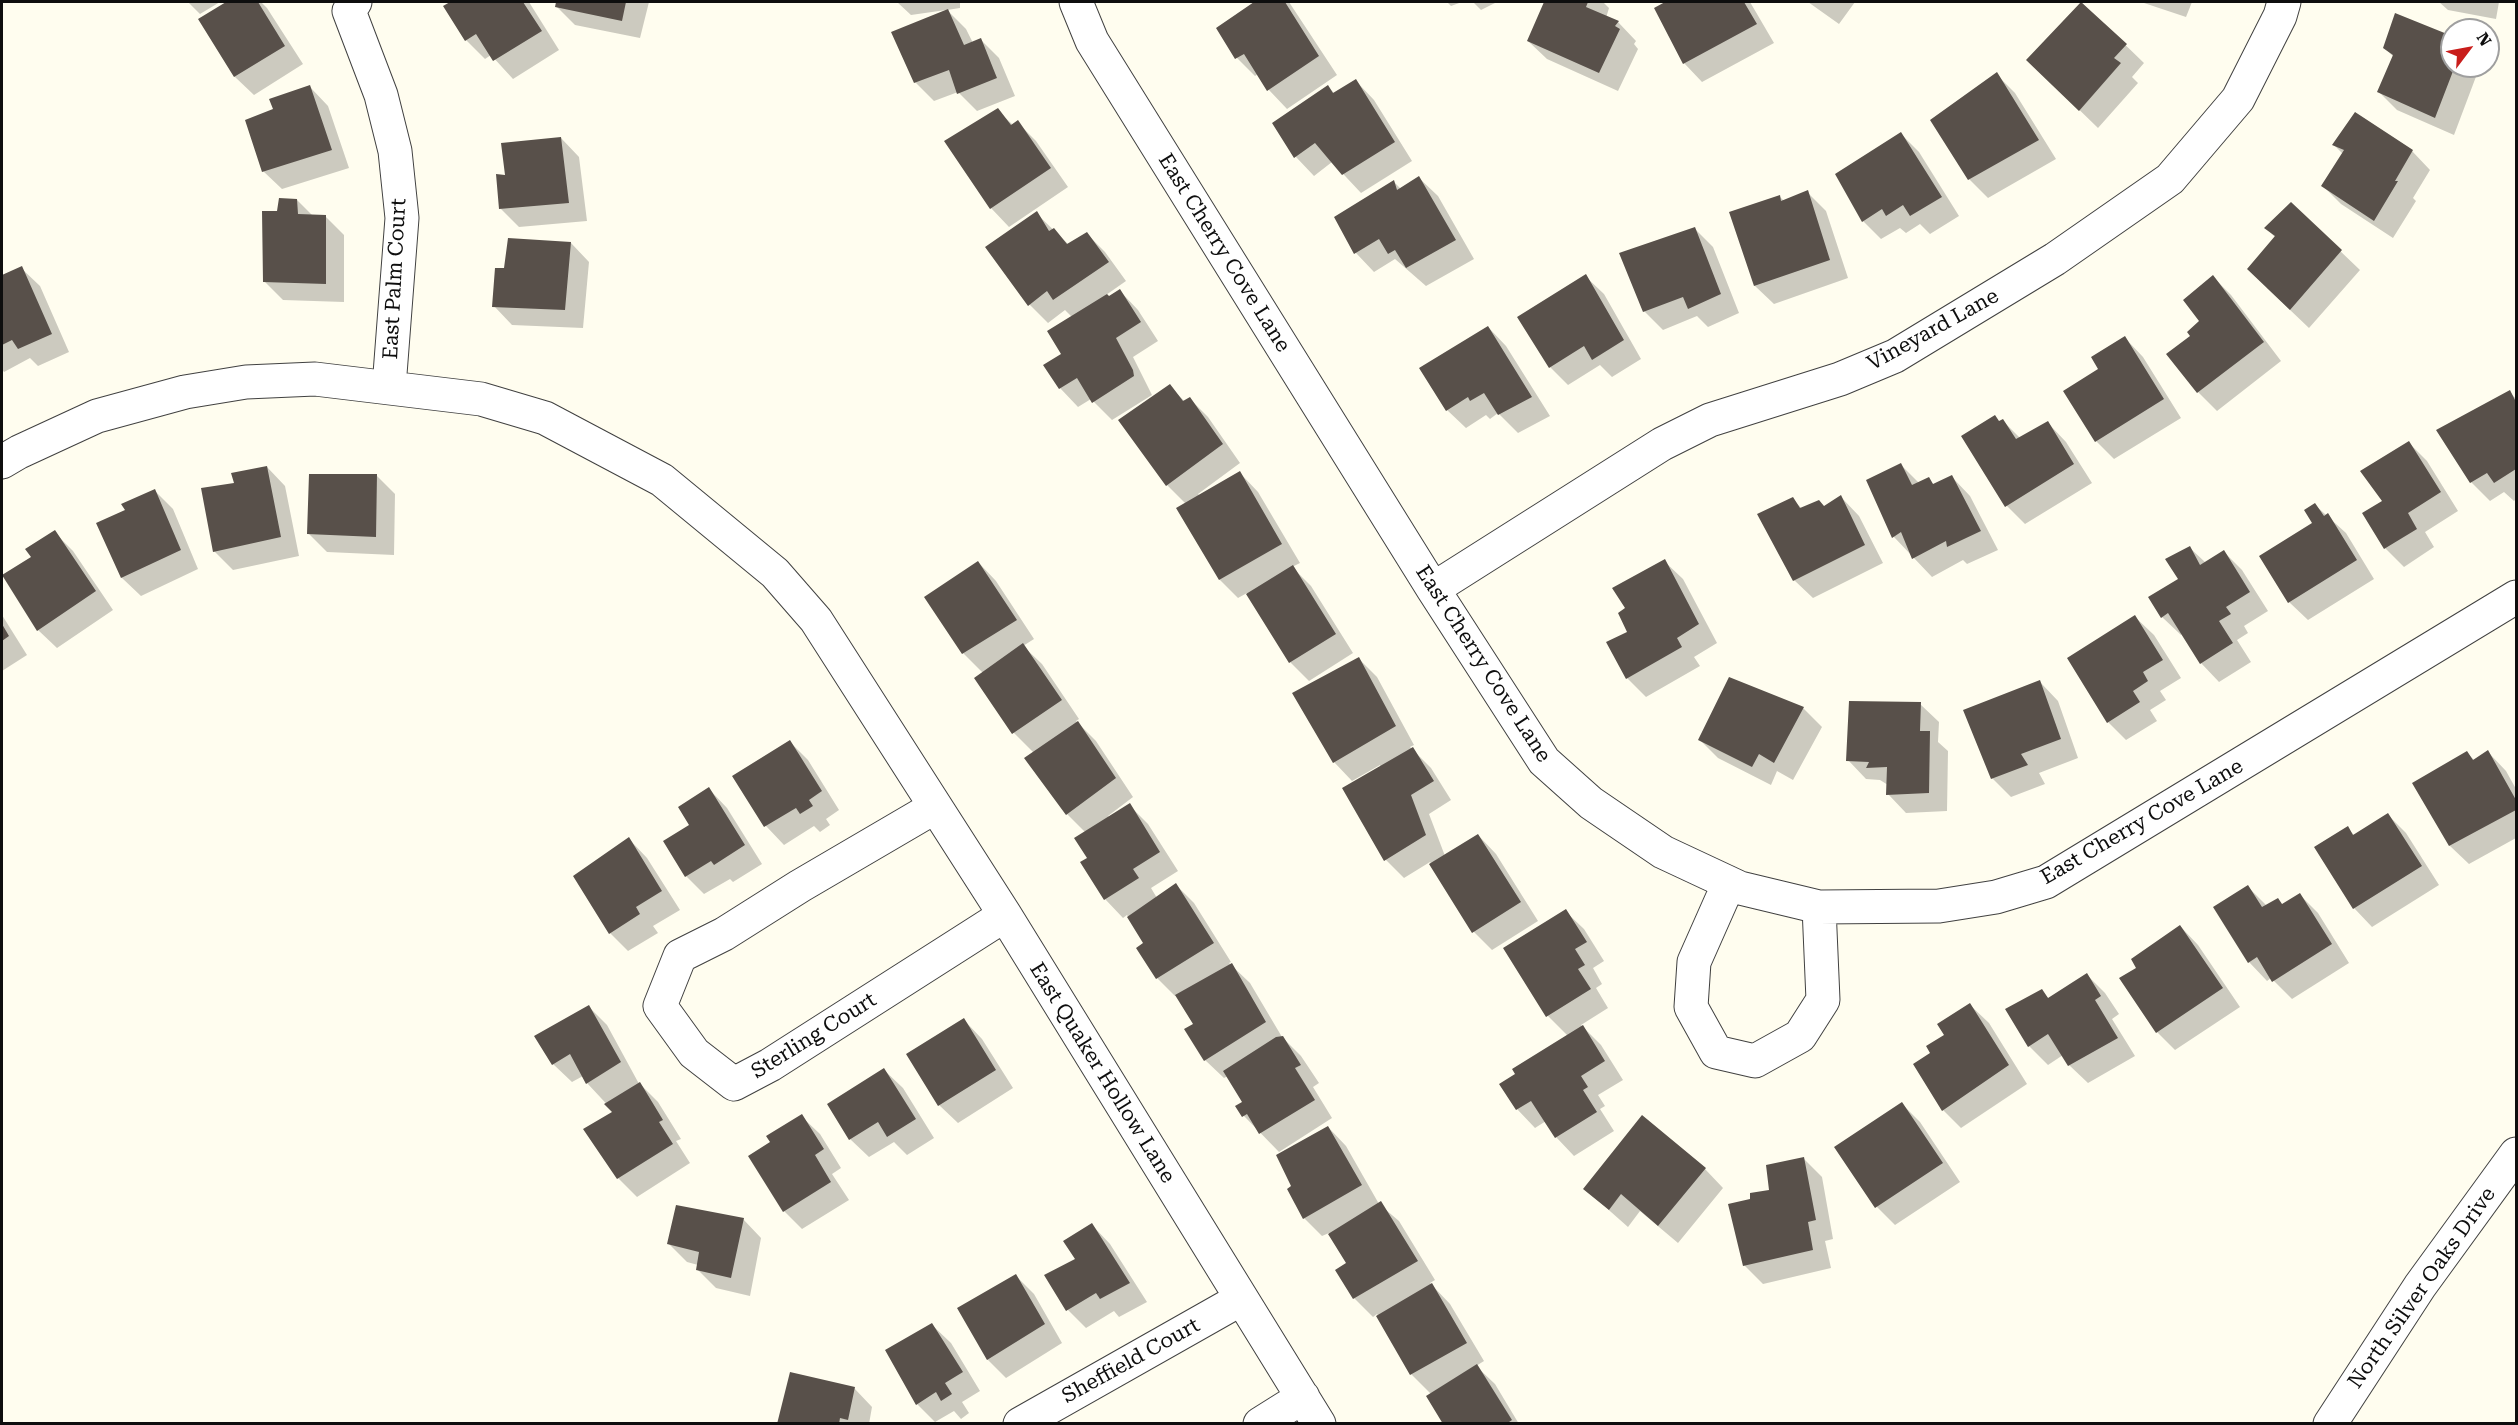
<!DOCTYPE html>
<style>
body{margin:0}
#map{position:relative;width:2518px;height:1425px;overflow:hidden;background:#fffdef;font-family:"Roboto Serif",serif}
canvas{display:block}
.frame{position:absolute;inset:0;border:3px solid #0e0e0e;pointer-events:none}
.north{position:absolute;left:2440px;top:18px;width:60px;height:60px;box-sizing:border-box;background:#fff;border:2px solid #9f9f9f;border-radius:50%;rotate:58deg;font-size:16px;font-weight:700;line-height:24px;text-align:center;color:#0e0e0e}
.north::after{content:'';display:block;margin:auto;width:21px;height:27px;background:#c91d1b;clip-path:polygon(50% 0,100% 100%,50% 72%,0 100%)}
</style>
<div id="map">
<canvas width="2518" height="1425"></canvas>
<div class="frame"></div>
<div class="north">N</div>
</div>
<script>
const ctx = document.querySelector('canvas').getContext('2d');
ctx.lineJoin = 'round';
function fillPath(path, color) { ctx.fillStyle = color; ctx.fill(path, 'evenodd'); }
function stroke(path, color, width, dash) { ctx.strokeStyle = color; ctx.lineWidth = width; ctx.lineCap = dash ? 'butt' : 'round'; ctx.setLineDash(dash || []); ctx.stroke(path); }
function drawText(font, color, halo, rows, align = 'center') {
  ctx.font = font + ' "Roboto Serif",serif'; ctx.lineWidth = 6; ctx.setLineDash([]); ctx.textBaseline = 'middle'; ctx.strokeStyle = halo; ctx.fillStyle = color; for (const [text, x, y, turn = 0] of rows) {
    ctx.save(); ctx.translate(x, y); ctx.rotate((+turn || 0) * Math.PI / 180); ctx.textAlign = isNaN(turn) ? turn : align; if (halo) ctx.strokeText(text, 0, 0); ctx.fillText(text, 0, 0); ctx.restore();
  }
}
fillPath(new Path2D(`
 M188,2H220L200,14Z
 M229,2H261L267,8L303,64L254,95L235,77L200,20Z
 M453,2H529L559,50L513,79L491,55L485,59L466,40L445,7Z
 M558,2H649L640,38L575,25L557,7Z
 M897,2H960V8L947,10L966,29L973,43L981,40L999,58L1015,96L977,111L958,92L934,101L915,82L946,10L911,15Z
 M1257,2H1289L1337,75L1287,109L1269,90L1258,74L1255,76L1237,58L1218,28Z
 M1447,2H1462L1451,6Z
 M1473,2H1497L1481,10Z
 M1545,2H1603L1609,8L1606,18L1618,22L1636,41L1634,44L1638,49L1618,91L1547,59L1528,41Z
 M1667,2H1750L1774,43L1702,82L1684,63L1656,9Z
 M1808,2H1855L1839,24Z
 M2141,2H2192L2186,17Z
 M2439,2H2499L2496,19L2448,10Z
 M2082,3L2144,63L2132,77L2138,83L2098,128L2028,60Z
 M2452,37V66H2480L2454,135L2397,110L2379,92L2394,57L2384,48Z
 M1996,74L2015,93L2056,159L1988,198L1969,179L1932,120Z
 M1356,81L1374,100L1412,161L1361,193L1332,162L1314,176L1296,157L1274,123L1328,87L1335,94Z
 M310,87L328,106L349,168L282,189L263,171L274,110Z
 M997,110L1013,125L1017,122L1036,141L1068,187L1009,227L991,208L946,142Z
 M1901,134L1919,152L1959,216L1930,234L1920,224L1906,233L1900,228L1881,239L1863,221Z
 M561,138L579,157L587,221L519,227L500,208L506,176Z
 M2334,145L2412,151L2430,170L2413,198L2416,201L2393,238L2341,204L2323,186L2343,154Z
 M1419,178L1438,196L1474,259L1426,286L1395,259L1374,272L1356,253L1336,218L1394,182L1401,189Z
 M1807,192L1826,211L1848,278L1774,304L1755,286L1780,197L1784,201Z
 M297,200L313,216L326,217L344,235V302L283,300L265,282L279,213Z
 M2291,204L2360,270L2309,328L2267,288L2276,238L2266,228Z
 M1036,213L1069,245L1087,234L1105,252L1126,281L1106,295L1109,298L1120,291L1138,310L1158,341L1133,357L1152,395L1112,420L1091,399L1078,407L1060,388L1063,354L1072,317L1065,310L1048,323L1030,305L987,247Z
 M1695,229L1713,247L1739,313L1708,327L1697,316L1663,330L1644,311Z
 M571,243L589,262L583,328L512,325L494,306L506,269Z
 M21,268L40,286L69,352L38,366L30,358L4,372L2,369V277Z
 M1585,276L1604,294L1641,359L1612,377L1600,365L1568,385L1550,367Z
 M2213,277L2231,295L2281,361L2217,411L2198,392L2168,354L2192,337L2201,322Z
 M1488,327L1506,346L1550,416L1518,433L1498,413L1490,419L1486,415L1466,428L1447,410Z
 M2125,338L2143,357L2181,418L2114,459L2096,441L2100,369Z
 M1170,386L1185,402L1190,399L1208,417L1240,463L1198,494L1200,496L1240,473L1258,492L1300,563L1292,567L1311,586L1353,653L1309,681L1290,662L1247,593L1238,598L1220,580L1186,504L1167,485L1121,420Z
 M2510,392L2516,399V499L2514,501L2504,492L2490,501L2471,482L2439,430Z
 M2003,421L2020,438L2048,423L2066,442L2092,483L2025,524L2007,506L2000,422Z
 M2409,443L2427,461L2458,511L2425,532L2434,547L2404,567L2385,548L2364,514L2384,501Z
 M1901,465L1919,483L1928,479L1934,485L1952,477L1970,496L1998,550L1967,564L1963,560L1932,577L1894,537Z
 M267,467L285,486L299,556L233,570L214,551L236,484Z
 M377,476L395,494L394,555L327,552L308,533Z
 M155,491L173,509L198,569L141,596L122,578L98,524L128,511Z
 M1841,497L1859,516L1883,563L1813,598L1794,580L1793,499L1802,509L1825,507Z
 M2315,505L2346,533L2374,579L2308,620L2289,602L2314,523Z
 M54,532L73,551L113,610L57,648L38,630L33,558Z
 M2190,548L2206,563L2224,552L2242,570L2268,611L2244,626L2248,633L2237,640L2251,662L2219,682L2201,663L2182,634L2181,635L2162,617L2180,579Z
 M1664,561L1683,579L1717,643L1694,657L1700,666L1646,697L1627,678L1608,643L1629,633L1627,609Z
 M978,562L996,581L1034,639L1023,646L1042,664L1079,719L1076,721L1096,741L1133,797L1108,816L1110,818L1129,805L1148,824L1178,871L1151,888L1157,898L1176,885L1194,903L1231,962L1229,963L1250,983L1282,1037L1301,1056L1319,1083L1313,1087L1332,1118L1279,1152L1244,1116L1237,1106L1244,1102L1228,1076L1224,1078L1205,1060L1195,1024L1177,995L1175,996L1157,978L1145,944L1127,915L1123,918L1105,899L1086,833L1067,814L1026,758L1034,753L1014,733L976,678L983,673L963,653Z
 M2,615L27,655L2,671Z
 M2135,617L2154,635L2181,678L2160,691L2166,700L2150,710L2157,721L2126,740L2108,722Z
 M1359,659L1377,677L1414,745L1410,747L1431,768L1451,800L1429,814L1445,856L1478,835L1496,854L1538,921L1492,950L1474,932L1430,862L1404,878L1386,860L1380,765L1352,781L1334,762Z
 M1730,679L1803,708L1822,727L1793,780L1777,771L1771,785L1718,758L1699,739Z
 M2040,682L2058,701L2078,758L2039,773L2045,784L2011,797L1992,778Z
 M1920,704L1939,722L1938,742L1948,751L1947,811L1906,813L1888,794V785L1880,780L1866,779L1848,760Z
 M790,742L808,760L839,810L826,819L830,825L820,832L814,826L784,845L766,826L734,776Z
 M2488,752L2506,771L2516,789V838L2469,864L2450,846L2414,783L2467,753L2475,761Z
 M709,789L727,808L762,864L733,882L730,879L704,894L686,876L691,825Z
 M2388,815L2406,833L2439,885L2372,927L2354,908L2316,848L2347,828L2355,836Z
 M629,839L647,858L680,910L653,926L658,933L628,951L610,933Z
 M2248,887L2267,906L2283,905L2300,895L2318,913L2349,963L2292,999L2271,978L2267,981L2249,962Z
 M1565,911L1584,929L1604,961L1593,968L1602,984L1596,988L1608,1008L1581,1025L1601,1045L1623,1080L1598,1095L1605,1106L1600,1109L1614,1131L1574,1156L1556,1137L1546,1121L1535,1128L1517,1109L1568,1036L1548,1016Z
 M2180,926L2198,945L2240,1007L2175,1050L2157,1032Z
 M2087,975L2105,993L2119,1014L2112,1019L2135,1056L2088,1083L2069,1065L2063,1055L2048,1065L2029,1046L2007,1010L2042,991L2049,999Z
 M1970,1005L1989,1023L2027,1084L1961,1128L1943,1110L1933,1053Z
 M589,1007L607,1025L638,1082L658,1102L681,1139L676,1141L690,1163L637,1197L618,1178L585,1130L614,1112L587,1083L583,1076L572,1082L553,1064Z
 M964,1020L982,1039L1013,1088L958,1123L939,1105Z
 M884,1070L903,1088L934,1138L907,1155L894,1142L869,1157L850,1139Z
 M1902,1104L1920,1122L1960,1182L1895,1225L1877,1207Z
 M801,1116L820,1134L841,1168L832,1174L849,1200L802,1229L784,1211L772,1143Z
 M1328,1127L1346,1146L1379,1204L1399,1221L1435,1280L1430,1283L1450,1304L1484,1361L1476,1366L1495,1384L1519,1424H1444L1431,1394L1411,1374L1377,1314L1373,1317L1354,1298L1348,1264L1329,1233L1322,1236L1304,1218L1293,1186Z
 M1803,1158L1822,1177L1833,1239L1825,1241L1831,1268L1763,1284L1744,1265L1752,1201L1771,1191Z
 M1705,1169L1723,1188L1678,1243L1640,1211L1628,1227L1585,1189Z
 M743,1219L761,1238L750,1296L716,1288L697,1269L698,1265L687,1262L669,1244Z
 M1092,1225L1110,1244L1147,1302L1119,1317L1114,1311L1086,1328L1068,1310Z
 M1016,1276L1034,1294L1062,1343L1006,1378L988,1360L959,1308Z
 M932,1325L951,1343L980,1391L962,1402L969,1413L961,1419L954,1411L935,1422L917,1404Z
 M854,1388L872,1407L869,1424H778Z`), '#0003');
fillPath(new Path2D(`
 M226,2H258L285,46L234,77L198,19Z
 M450,2H523L542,31L493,61L476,34L465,41L443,6Z
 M556,2H626L622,21L555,7Z
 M1254,2H1285L1319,56L1267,91L1244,54L1235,59L1216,28Z
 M1544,2H1588L1586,7L1619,21L1615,26L1620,29L1599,73L1527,41Z
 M1665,2H1744L1757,24L1683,64L1654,8Z
 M2081,2L2127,44L2114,58L2121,63L2079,111L2026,60Z
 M948,9L964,45L981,38L997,78L957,94L949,70L914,83L891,32Z
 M2395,13L2452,36V66H2455L2435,118L2377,92L2393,55L2383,48Z
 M1997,72L2039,140L1968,180L1930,120Z
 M1356,79L1395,142L1342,175L1315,143L1294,158L1272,123L1328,85L1333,93Z
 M310,85L332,150L262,172L245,120L273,109L269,99Z
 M998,108L1011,125L1018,120L1051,168L990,209L944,141Z
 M2355,112L2413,150L2395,181H2398L2374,221L2321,186L2344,150L2332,145Z
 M1901,132L1942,197L1910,216L1903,205L1886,216L1882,209L1862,222L1835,174Z
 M561,137L569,203L499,209L496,174L505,175L501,143Z
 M1419,176L1456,240L1406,268L1395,250L1388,254L1379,239L1354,254L1334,217L1394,180L1397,190Z
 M1808,190L1830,260L1754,286L1729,212L1780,195L1781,201Z
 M279,198L297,199L298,214L326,215V284L263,282L262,211H277Z
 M2291,202L2342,250L2290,310L2247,269L2275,236L2264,228Z
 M1037,211L1049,231L1054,228L1067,244L1087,232L1109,262L1053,300L1047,291L1028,306L985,247Z
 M1695,227L1721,294L1688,309L1683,297L1643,312L1619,253Z
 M508,238L571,242L565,310L492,307L495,268H504Z
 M22,266L52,334L18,349L12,340L2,345V275Z
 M1586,274L1624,340L1592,360L1584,346L1549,368L1517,317Z
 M2213,275L2264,342L2197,393L2166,354L2190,336L2187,332L2199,321L2183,300Z
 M1120,289L1141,322L1116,338L1133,370L1134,376L1092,403L1077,378L1059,389L1043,365L1061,354L1047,331L1107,294L1109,296Z
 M1488,326L1532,397L1498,415L1484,393L1470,401L1468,397L1446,411L1419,368Z
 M2125,336L2164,399L2095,442L2063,391L2098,369L2091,357Z
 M1170,384L1183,401L1190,397L1223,444L1166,486L1118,420Z
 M2510,390L2516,402V469L2494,483L2487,473L2470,483L2436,430Z
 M1995,415L1999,421L2003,419L2016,439L2048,421L2074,464L2005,507L1961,436Z
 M2409,441L2441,492L2408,513L2417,529L2384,549L2362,513L2382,501L2360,471Z
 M1901,463L1912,485L1929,477L1933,484L1952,475L1981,531L1947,547L1946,541L1912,559L1901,532L1892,538L1866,480Z
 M267,466L281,537L213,552L201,488L234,483L231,473Z
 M1240,471L1282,544L1219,580L1176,508Z
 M309,474H377L376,537L307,534Z
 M155,489L181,550L121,578L96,523L125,510L121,504Z
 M1841,495L1865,545L1793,581L1757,514L1793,497L1800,508L1819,500L1824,506Z
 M2315,503L2324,516L2328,513L2357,560L2288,603L2259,556L2312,523L2304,510Z
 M55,530L96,591L37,631L2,575L31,557L25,549Z
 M2190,546L2200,565L2224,550L2250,592L2226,607L2231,614L2219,621L2233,643L2200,664L2168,613L2161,618L2148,597L2178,579L2165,559Z
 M1665,559L1699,624L1677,638L1682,647L1626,679L1606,642L1627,632L1618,613L1625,608L1612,588Z
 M978,561L1017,620L962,654L924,597Z
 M1293,565L1336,634L1289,663L1246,594Z
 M2135,615L2163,660L2143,672L2148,681L2133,691L2140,702L2107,723L2067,658Z
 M2,624L9,636L2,641Z
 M1023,643L1062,700L1012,734L974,678Z
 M1359,657L1396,726L1333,763L1292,693Z
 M1729,677L1804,707L1774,763L1759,754L1752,767L1698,740Z
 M2040,680L2061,739L2021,754L2028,765L1991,779L1963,710Z
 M1849,701L1921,702L1920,731H1930L1929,793L1886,795L1887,767L1866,768L1869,762L1846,761Z
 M1078,721L1116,778L1066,815L1024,758Z
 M790,740L822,791L809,800L813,806L800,814L796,808L764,827L732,776Z
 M1413,747L1434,781L1411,795L1426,835L1384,861L1342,788Z
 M2488,750L2516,800V810L2449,846L2412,783L2467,751L2473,760Z
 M709,787L745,845L714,865L711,861L685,877L663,841L689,825L678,807Z
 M1130,803L1160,852L1133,869L1139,878L1104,900L1080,862L1087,858L1074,838Z
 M2388,813L2422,866L2353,909L2314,847L2348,826L2353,835Z
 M1478,834L1521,902L1472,933L1429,864Z
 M629,837L662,891L636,907L640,914L609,934L573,876Z
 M1176,883L1214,943L1156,979L1136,948L1143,943L1127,917Z
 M2248,885L2262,907L2278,898L2282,904L2300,893L2332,944L2272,982L2257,957L2248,963L2213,907Z
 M1566,909L1587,942L1575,949L1585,965L1578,969L1591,989L1546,1017L1503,948Z
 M2180,925L2223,988L2156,1033L2119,978L2136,968L2131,959Z
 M1232,963L1266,1022L1204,1061L1184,1029L1193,1024L1175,995Z
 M2087,973L2101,996L2095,1000L2118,1038L2068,1066L2048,1034L2028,1047L2005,1009L2042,989L2048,998Z
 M1970,1003L2009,1065L1942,1111L1913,1064L1930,1053L1926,1046L1944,1035L1937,1024Z
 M589,1005L621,1062L586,1084L570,1054L552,1065L534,1036Z
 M964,1018L996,1070L938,1106L906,1054Z
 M1583,1025L1605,1061L1581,1076L1588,1087L1583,1090L1597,1112L1555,1138L1531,1101L1516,1110L1499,1084L1515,1074L1512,1069Z
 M1283,1036L1301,1065L1295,1068L1315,1100L1259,1134L1247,1114L1242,1117L1235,1106L1242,1102L1223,1071L1276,1037Z
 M884,1068L916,1119L887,1137L878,1122L849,1140L827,1104Z
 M640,1082L663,1120L659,1122L673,1144L617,1179L583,1129L612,1112L604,1104Z
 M1902,1102L1943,1163L1875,1208L1834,1147Z
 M802,1114L824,1149L815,1155L831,1182L783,1212L748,1156L770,1142L766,1136Z
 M1642,1115L1706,1168L1658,1226L1621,1194L1609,1210L1583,1189Z
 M1328,1126L1362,1185L1303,1219L1287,1189L1291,1186L1276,1155Z
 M1804,1157L1816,1220L1808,1222L1813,1250L1743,1266L1728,1204L1750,1199V1193L1769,1190L1766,1165Z
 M1381,1201L1418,1261L1353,1299L1335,1270L1346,1263L1328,1234Z
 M676,1205L744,1218L731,1278L696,1270L699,1252L667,1244Z
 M1092,1223L1130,1283L1100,1299L1096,1293L1066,1311L1044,1275L1075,1259L1063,1241Z
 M1016,1274L1045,1324L987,1360L957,1308Z
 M1432,1283L1467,1343L1410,1375L1376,1316Z
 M932,1323L963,1372L945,1383L952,1394L941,1401L936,1392L916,1405L885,1350Z
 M1477,1364L1512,1420L1506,1424H1443L1426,1396Z
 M790,1372L855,1387L848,1420L840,1418L839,1424H777Z`), '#58504a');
const minor = new Path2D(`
 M355,2L349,11L381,95L395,151L402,218L389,387
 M1076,2L1092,41L1433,589L1544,761L1591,803L1663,852L1740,888L1819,907L1939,906L1996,897L2046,882L2516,597
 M2,462L19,452L97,416L185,392L246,382L315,379L481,399L545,418L662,480L775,573L816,620L1005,915L1319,1424
 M1433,589L1662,444L1710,420L1840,379L1895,356L2055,259L2170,179L2238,99L2280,16L2284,2
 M935,807L800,886L724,934L680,956L660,1006L694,1053L734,1084L770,1065L1005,915
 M1729,883L1694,962L1691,1007L1716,1052L1755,1061L1800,1036L1823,1000L1819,907
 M1020,1424L1241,1299
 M1260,1424L1303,1397
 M2330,1424L2420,1286L2516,1154`);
stroke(minor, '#414141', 35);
stroke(minor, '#fff', 33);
drawText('21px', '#0e0e0e', '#fff', [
 ["East Cherry Cove Lane",1224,253,58],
 ["East Palm Court",395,279,-87],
 ["Vineyard Lane",1933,330,-29],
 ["East Cherry Cove Lane",1483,664,57],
 ["East Cherry Cove Lane",2142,822,-30],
 ["Sterling Court",814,1036,-32],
 ["East Quaker Hollow Lane",1102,1073,58],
 ["North Silver Oaks Drive",2422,1288,-55],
 ["Sheffield Court",1131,1361,-29]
]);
</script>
